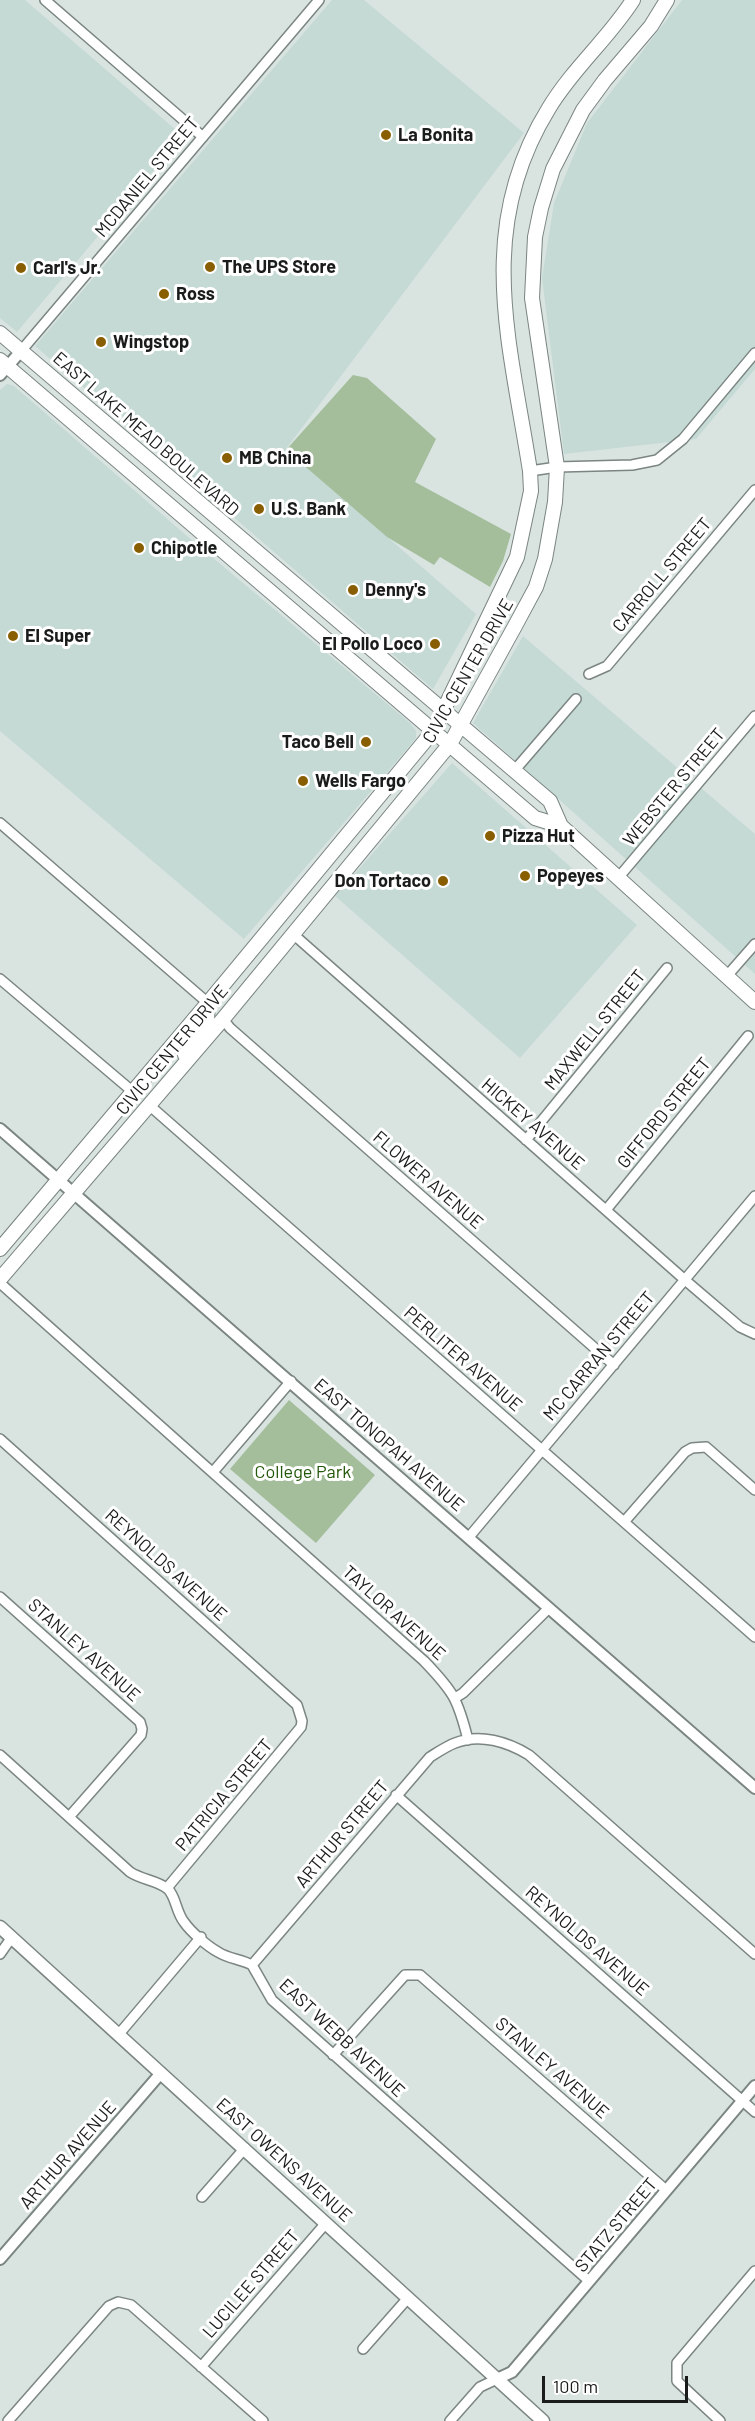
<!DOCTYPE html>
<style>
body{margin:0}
#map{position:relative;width:755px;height:2421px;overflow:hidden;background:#d9e4e1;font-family:Barlow,sans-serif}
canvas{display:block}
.scale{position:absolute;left:542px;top:2376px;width:146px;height:27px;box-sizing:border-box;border:3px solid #191c1b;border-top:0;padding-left:8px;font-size:18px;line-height:21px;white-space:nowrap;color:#191c1b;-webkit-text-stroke:4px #fff;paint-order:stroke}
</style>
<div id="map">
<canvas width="755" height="2421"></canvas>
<div class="scale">100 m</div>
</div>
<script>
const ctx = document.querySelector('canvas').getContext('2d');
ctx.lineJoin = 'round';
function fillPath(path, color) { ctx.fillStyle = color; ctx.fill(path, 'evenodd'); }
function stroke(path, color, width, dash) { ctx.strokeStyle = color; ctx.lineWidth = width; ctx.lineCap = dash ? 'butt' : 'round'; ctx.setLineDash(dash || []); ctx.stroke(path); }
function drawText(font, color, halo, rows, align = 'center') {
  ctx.font = font + ' Barlow,sans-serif'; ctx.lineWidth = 6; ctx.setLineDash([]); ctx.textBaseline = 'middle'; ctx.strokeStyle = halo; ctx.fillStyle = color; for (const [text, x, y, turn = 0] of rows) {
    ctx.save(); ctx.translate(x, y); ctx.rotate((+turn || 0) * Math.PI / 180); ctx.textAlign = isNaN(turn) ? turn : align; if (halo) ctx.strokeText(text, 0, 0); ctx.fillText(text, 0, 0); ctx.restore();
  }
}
fillPath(new Path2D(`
 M0,0H25L183,136L17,332L0,318Z
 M332,0H364L524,133L286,449L476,614L433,689L35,346Z
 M682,0H755V369L696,439L564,454L542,278L554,203L587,123Z
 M7,384L14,386L187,536L410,723L416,731V738L402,755L244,939L0,731V390Z
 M523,636L755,834V974L473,723Z
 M452,763L637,925L520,1058L335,896Z`), '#c6dad5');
fillPath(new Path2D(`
 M353,375L367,378L436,439L415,482L511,534L503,561L490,587L440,557L434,565L387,537L286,450Z
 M289,1400L375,1475L316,1543L230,1469Z`), '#a4be9c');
const minor = new Path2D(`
 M45,0L203,137
 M21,351L319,0
 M530,471L557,467L632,465L657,460L683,439L755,353
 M589,674L607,666L755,490
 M514,771L576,699
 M0,823L208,1003
 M618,878L755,716
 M293,934L685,1280L740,1327L755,1334
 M726,977L755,944
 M0,979L132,1091
 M223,1019L230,1028L614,1365
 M149,1105L755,1637
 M526,1140L667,968
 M606,1210L748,1036
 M0,1283L424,1661C453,1691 458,1699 468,1740
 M0,1439L297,1705L302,1721L301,1727L167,1888
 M213,1472L291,1381
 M624,1522L685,1452L692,1448L706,1447L755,1490
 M469,1537L755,1196
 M0,1597L140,1722L142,1729L141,1735L69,1817
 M455,1698L463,1693L549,1608
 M0,1755L130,1872C142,1880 157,1880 168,1889C176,1897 176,1912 184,1922C191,1932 207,1946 218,1952C229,1959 241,1959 252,1965L272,2000L589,2281
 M396,1795L755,2112
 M0,1954L12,1937
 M252,1965L430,1757C438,1752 447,1746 455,1743C480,1733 508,1742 529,1755L755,1954
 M119,2034L201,1937
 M333,2055L405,1975H420L666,2190
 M202,2197L245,2148
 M363,2349L408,2298
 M201,2367L326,2223
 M8,2421L109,2306L118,2302L131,2305L263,2421
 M450,2421L480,2387L497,2379
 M720,2421L677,2381V2363L755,2271`);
const tertiary = new Path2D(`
 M0,375L21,351
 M0,1129L755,1788
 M0,2259L161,2073
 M497,2379L512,2372L755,2086`);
const secondary = new Path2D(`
 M0,1927L543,2421`);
const primary = new Path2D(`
 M0,333L550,801L561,826L755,1002
 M0,360L535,818L561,826
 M185,1055L207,1020L208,1003
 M0,1249L208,1003L434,730L517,557L531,491L530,471C510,342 474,229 549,108C573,68 609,38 633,0
 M0,1279L223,1019L450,744L515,626L536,587L545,559L555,502L557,467L532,298L535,237L541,208L553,169L583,110L605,80L651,26L667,0`);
stroke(minor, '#7b8582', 12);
stroke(tertiary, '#7b8582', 14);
stroke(secondary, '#7b8582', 15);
stroke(primary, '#7b8582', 16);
stroke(minor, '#fff', 9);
stroke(tertiary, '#fff', 10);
stroke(secondary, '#fff', 12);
stroke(primary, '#fff', 14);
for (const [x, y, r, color] of [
 [386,135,6,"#885e00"],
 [210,267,6,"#885e00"],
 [21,268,6,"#885e00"],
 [164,294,6,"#885e00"],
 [101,342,6,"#885e00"],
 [227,458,6,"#885e00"],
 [259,509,6,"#885e00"],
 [139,548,6,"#885e00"],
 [353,590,6,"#885e00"],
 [13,636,6,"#885e00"],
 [435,644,6,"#885e00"],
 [366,742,6,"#885e00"],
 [303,781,6,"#885e00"],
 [490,836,6,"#885e00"],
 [525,876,6,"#885e00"],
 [443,881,6,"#885e00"]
]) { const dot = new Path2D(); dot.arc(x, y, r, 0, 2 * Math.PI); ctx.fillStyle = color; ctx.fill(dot); stroke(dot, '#fff', 2); }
drawText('bold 18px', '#191c1b', '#fff', [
 ["La Bonita",398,135],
 ["The UPS Store",222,267],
 ["Carl's Jr.",33,268],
 ["Ross",176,294],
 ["Wingstop",113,342],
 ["MB China",239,458],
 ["U.S. Bank",271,509],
 ["Chipotle",151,548],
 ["Denny's",365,590],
 ["El Super",25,636],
 ["El Pollo Loco",423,644,"right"],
 ["Taco Bell",354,742,"right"],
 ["Wells Fargo",315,781],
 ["Pizza Hut",502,836],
 ["Popeyes",537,876],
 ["Don Tortaco",431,881,"right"]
], 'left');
drawText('18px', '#191c1b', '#fff', [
 ["MCDANIEL STREET",147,177,-50],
 ["EAST LAKE MEAD BOULEVARD",146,434,41],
 ["CARROLL STREET",662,575,-50],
 ["CIVIC CENTER DRIVE",468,671,-60],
 ["WEBSTER STREET",674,787,-50],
 ["MAXWELL STREET",595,1030,-51],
 ["CIVIC CENTER DRIVE",172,1050,-50],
 ["GIFFORD STREET",664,1113,-51],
 ["HICKEY AVENUE",533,1124,41],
 ["FLOWER AVENUE",428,1180,41],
 ["MC CARRAN STREET",599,1356,-50],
 ["PERLITER AVENUE",463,1359,41],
 ["EAST TONOPAH AVENUE",389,1445,41],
 ["REYNOLDS AVENUE",166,1565,42],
 ["TAYLOR AVENUE",394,1613,42],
 ["STANLEY AVENUE",84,1650,42],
 ["PATRICIA STREET",224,1795,-50],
 ["ARTHUR STREET",342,1834,-50],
 ["REYNOLDS AVENUE",587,1941,41],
 ["EAST WEBB AVENUE",342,2038,43],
 ["STANLEY AVENUE",552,2068,41],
 ["ARTHUR AVENUE",68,2155,-49],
 ["EAST OWENS AVENUE",284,2160,42],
 ["STATZ STREET",616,2225,-50],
 ["LUCILEE STREET",251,2284,-49]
]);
drawText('18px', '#23570a', '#fff', [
 ["College Park",303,1472]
]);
</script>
